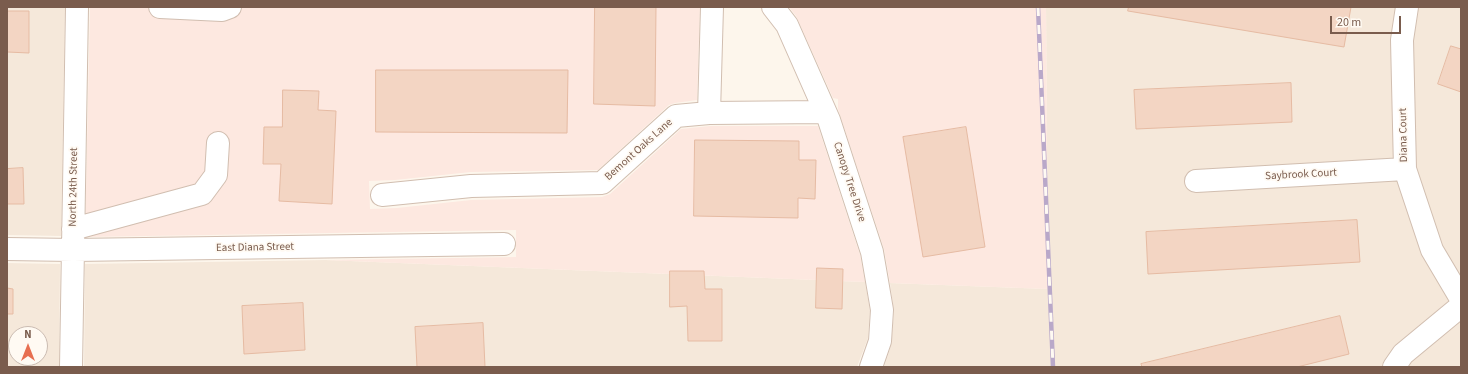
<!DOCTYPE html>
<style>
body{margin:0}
#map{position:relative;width:1468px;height:374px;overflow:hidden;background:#fdf6ec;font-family:"Source Sans 3",sans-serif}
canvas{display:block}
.frame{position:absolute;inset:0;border:8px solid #7a5c4d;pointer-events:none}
.north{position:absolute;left:8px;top:326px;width:40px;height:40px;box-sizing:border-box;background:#fffaf3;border:1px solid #cabbb1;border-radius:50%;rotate:0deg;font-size:11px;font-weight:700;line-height:16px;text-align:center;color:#7a5c4d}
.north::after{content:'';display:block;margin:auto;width:14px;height:18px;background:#e76f51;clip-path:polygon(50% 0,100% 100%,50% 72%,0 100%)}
.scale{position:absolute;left:1330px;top:16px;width:71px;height:18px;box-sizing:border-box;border:2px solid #7a5c4d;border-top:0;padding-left:5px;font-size:12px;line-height:14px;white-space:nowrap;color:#7a5c4d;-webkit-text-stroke:3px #fffaf3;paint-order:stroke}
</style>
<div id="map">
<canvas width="1468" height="374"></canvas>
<div class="frame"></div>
<div class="north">N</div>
<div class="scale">20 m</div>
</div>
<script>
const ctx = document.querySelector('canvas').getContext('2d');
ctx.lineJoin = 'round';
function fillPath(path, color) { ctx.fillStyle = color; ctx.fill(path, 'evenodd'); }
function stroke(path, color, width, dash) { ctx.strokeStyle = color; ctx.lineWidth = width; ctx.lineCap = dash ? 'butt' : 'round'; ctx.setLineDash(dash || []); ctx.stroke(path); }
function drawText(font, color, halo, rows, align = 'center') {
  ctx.font = font + ' "Source Sans 3",sans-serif'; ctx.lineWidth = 3.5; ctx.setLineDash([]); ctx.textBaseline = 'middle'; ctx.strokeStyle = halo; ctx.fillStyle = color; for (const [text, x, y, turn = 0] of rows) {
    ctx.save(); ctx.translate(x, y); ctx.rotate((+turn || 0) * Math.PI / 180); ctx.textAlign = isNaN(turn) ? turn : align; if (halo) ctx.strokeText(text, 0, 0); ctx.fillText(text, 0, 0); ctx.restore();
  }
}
fillPath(new Path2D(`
 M7,7H65L61,236L7,235Z
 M1046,7H1461V367H884L891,346L894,312L890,283L1048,289Z
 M326,260L865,282L870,311L868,338L857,367H84L85,264Z
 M7,263L60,264L59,367H7ZM16,334H40V358H16Z`), '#f5e8da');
fillPath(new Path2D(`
 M90,7H700L697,100L675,103L669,105L598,170L471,172L395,180L369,181L370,209L397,208L471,200L602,197L610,194L681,129L710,126H818L860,255L865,282L326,260L516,257V230L85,237Z
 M789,7H1046L1048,289L890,283L884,249L838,109V99L833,98L796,16Z`), '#fde8e0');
const building = new Path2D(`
 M595,7H656L655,106L594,104Z
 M1129,7H1351L1344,47L1128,11Z
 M7,11H29V53L7,52Z
 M1451,46L1461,49V92L1438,84Z
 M376,70H568L567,133L376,132Z
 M1291,83L1292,122L1136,129L1134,90Z
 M283,90L319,91L318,110L336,111L332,204L279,201L281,164H263L264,127H282Z
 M966,127L985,247L923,257L903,137Z
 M695,140L799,141V160H816L815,199L798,198V218L694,216Z
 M23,168L24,204H7V169Z
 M1357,220L1360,262L1148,274L1146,232Z
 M817,268L843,269L842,309L816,308Z
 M670,271H704L705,289H722V341H688L687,306L670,307Z
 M7,288L13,289V314H7Z
 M303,303L305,350L244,354L242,306Z
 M1340,316L1349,354L1297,367H1142L1141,364Z
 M483,323L485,367H417L415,327Z`);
fillPath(building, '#f3d5c3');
stroke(building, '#e6bba3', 1);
const minor = new Path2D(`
 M160,7L222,10L230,7
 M773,7L787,25L829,120L872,252L882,310L880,341L871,367
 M1407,7L1402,40L1405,169L1432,250L1461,299
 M709,113L712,7
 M1196,181L1405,169
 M382,195L471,186L602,183L676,116L709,113L825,112
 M73,229L202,194L216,175L218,143
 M7,249L73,250L504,244
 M71,367L77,7
 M1394,367L1403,354L1461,306`);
stroke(minor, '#d1beb0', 24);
stroke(minor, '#fff', 22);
const rail = new Path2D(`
 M1038,7L1053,367`);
stroke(rail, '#b9a8c9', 4.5);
stroke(rail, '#fffaf3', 3, [9]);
drawText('11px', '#7a5c4d', '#fffaf3', [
 ["Diana Court",1404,135,-91],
 ["Bemont Oaks Lane",639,150,-42],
 ["Saybrook Court",1301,175,-3],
 ["Canopy Tree Drive",849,182,72],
 ["North 24th Street",74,187,-89],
 ["East Diana Street",255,248,-1]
]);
</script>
